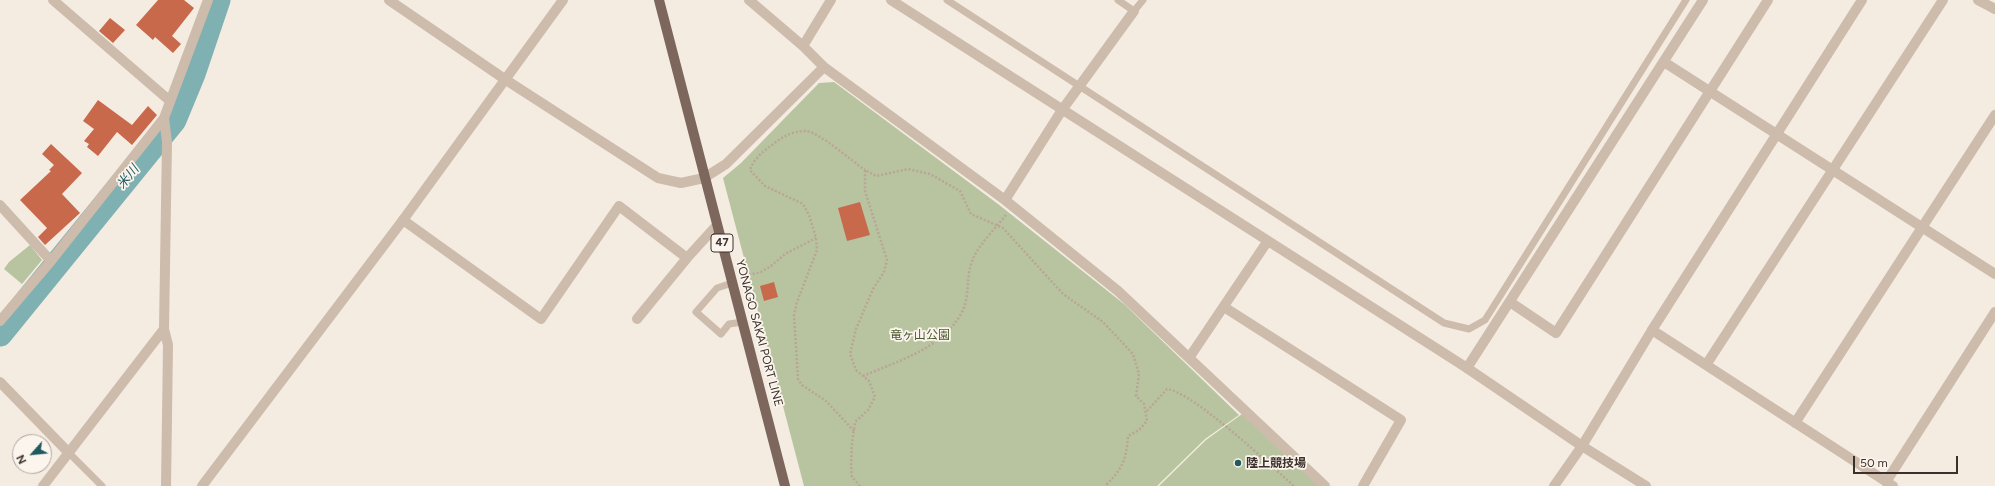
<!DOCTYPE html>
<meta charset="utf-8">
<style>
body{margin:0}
#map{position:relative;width:1995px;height:486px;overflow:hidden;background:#f4ebe1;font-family:Figtree,sans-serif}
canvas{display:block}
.north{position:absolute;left:12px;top:434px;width:40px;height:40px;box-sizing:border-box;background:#fbf5ee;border:1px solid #aea6a0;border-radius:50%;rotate:243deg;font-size:11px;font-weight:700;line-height:16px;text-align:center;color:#3b302b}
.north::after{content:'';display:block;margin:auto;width:14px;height:18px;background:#1f5a5e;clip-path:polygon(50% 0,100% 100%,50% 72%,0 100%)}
.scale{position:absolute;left:1853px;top:456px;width:105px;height:18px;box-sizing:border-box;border:2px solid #3b302b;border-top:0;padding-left:5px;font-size:12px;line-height:14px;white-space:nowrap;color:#3b302b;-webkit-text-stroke:3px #fbf5ee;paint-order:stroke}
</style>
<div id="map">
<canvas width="1995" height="486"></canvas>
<div class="north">N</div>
<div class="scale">50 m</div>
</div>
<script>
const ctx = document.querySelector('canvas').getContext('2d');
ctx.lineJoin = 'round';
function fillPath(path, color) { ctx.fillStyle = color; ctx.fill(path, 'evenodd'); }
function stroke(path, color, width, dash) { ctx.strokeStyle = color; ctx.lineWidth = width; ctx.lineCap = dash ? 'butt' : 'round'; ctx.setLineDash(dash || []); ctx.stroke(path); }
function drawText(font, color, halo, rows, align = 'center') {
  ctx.font = font + ' Figtree,"Noto Sans JP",sans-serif'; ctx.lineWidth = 3.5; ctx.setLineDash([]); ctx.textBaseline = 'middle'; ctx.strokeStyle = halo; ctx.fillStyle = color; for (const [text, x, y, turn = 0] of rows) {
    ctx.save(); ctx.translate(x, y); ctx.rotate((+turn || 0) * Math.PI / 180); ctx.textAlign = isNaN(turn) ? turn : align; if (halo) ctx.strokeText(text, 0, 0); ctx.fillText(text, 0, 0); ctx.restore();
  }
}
fillPath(new Path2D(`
 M834,82L998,204L1124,304L1239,415L1205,439L1157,486H804L723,178L741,163L819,83Z
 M30,245L42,260L22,284L4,269L9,262Z
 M1242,414L1319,486H1159L1206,440Z`), '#b8c4a0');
stroke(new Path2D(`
 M0,334L174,120L193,74L218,0`), '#7fb0b2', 25);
fillPath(new Path2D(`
 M158,0H184L194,8L172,36L181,44L173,53L155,37L153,40L136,25Z
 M110,18L125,30L113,43L99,31Z
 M98,100L132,125L148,106L157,115L132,145L117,132L98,156L87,147L89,144L84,141L94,129L83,121Z
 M51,144L82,173L62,194L80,213L45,245L38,237L47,228L20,200L51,171L49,170L54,165L42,154Z
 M860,202L870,235L847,241L838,208Z
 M774,282L778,297L764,301L760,286Z`), '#c8694b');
stroke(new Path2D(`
 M745,276L761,272L771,266L785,254L816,238
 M863,376C898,361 941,349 961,314C970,298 966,280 971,264C976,247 995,229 1006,215
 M1147,411L1167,389C1193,392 1271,466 1294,486
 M854,431L826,401L802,385L798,379L794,315L797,302L817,250L816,238L809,215L803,204L765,186L750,170C753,160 763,151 772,145C782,137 792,131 806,131C819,132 853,162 865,170
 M860,486L852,477L851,466L852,443L855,422L868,410L875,397L869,381L856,370L850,354L856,329L873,289L884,272L887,260L865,191V170L876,176L908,169L930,174L960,191L971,214L1003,228L1063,294L1103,322L1133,354L1139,374L1136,396L1144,404L1147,421L1139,430L1128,436C1126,461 1123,468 1105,486`), '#b9a596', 2.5, [2, 2]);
stroke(new Path2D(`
 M947,0L1444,323L1469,329L1485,320L1686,0
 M1118,0L1134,11L1143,0
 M732,283L717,288L696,312L721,334L729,324L743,322
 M69,453L102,486`), '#cdbbac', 7);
stroke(new Path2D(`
 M53,0L170,101
 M389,0L506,80L658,178L681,183L704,178L726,164L824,67
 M749,0L803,46L824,67L1005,200L1118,291L1325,486
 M1978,0L1995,9
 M803,46L831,0
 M1664,62L1995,274
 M1005,200L1062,110L1134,11
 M0,205L51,261
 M403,220L541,319L619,206L687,258L717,225
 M1510,302L1556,333L1768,0
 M1224,307L1401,420L1363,486
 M637,319L687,258
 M0,321L51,261L164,118
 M1652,330L1893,486
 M1189,358L1267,242
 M1706,365L1943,0
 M1467,368L1703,0
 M0,382L69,453
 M1795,423L1995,115
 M1886,482L1995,312
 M43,486L164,329
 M166,486L168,345L164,329L167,142L164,118L208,0`), '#cdbbac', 10);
stroke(new Path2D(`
 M891,0L1467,368L1582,446L1646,486
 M202,486L403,220L563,0
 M1554,486L1582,446L1652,330L1862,0`), '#cdbbac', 10);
stroke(new Path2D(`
 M659,0L785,486`), '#7d675c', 10);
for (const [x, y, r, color] of [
 [1238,463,4,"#1f5a5e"]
]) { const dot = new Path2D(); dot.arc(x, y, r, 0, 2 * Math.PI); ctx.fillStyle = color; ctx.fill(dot); stroke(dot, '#fbf5ee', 1.5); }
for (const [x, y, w] of [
 [722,243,22]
]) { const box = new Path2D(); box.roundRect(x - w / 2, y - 9, w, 18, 3); ctx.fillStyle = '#fbf5ee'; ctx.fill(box); stroke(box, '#3b302b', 1); }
drawText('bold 11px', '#3b302b', null, [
 ["47",722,243]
]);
drawText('12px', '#3b302b', '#fbf5ee', [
 ["YONAGO SAKAI PORT LINE",759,333,75]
]);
drawText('12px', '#4a5a2e', '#fbf5ee', [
 ["竜ヶ山公園",920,335]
]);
drawText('bold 12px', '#3b302b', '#fbf5ee', [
 ["陸上競技場",1246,463]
], 'left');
drawText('italic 13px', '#1f5a5e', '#fbf5ee', [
 ["米川",128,177,-51]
]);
</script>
